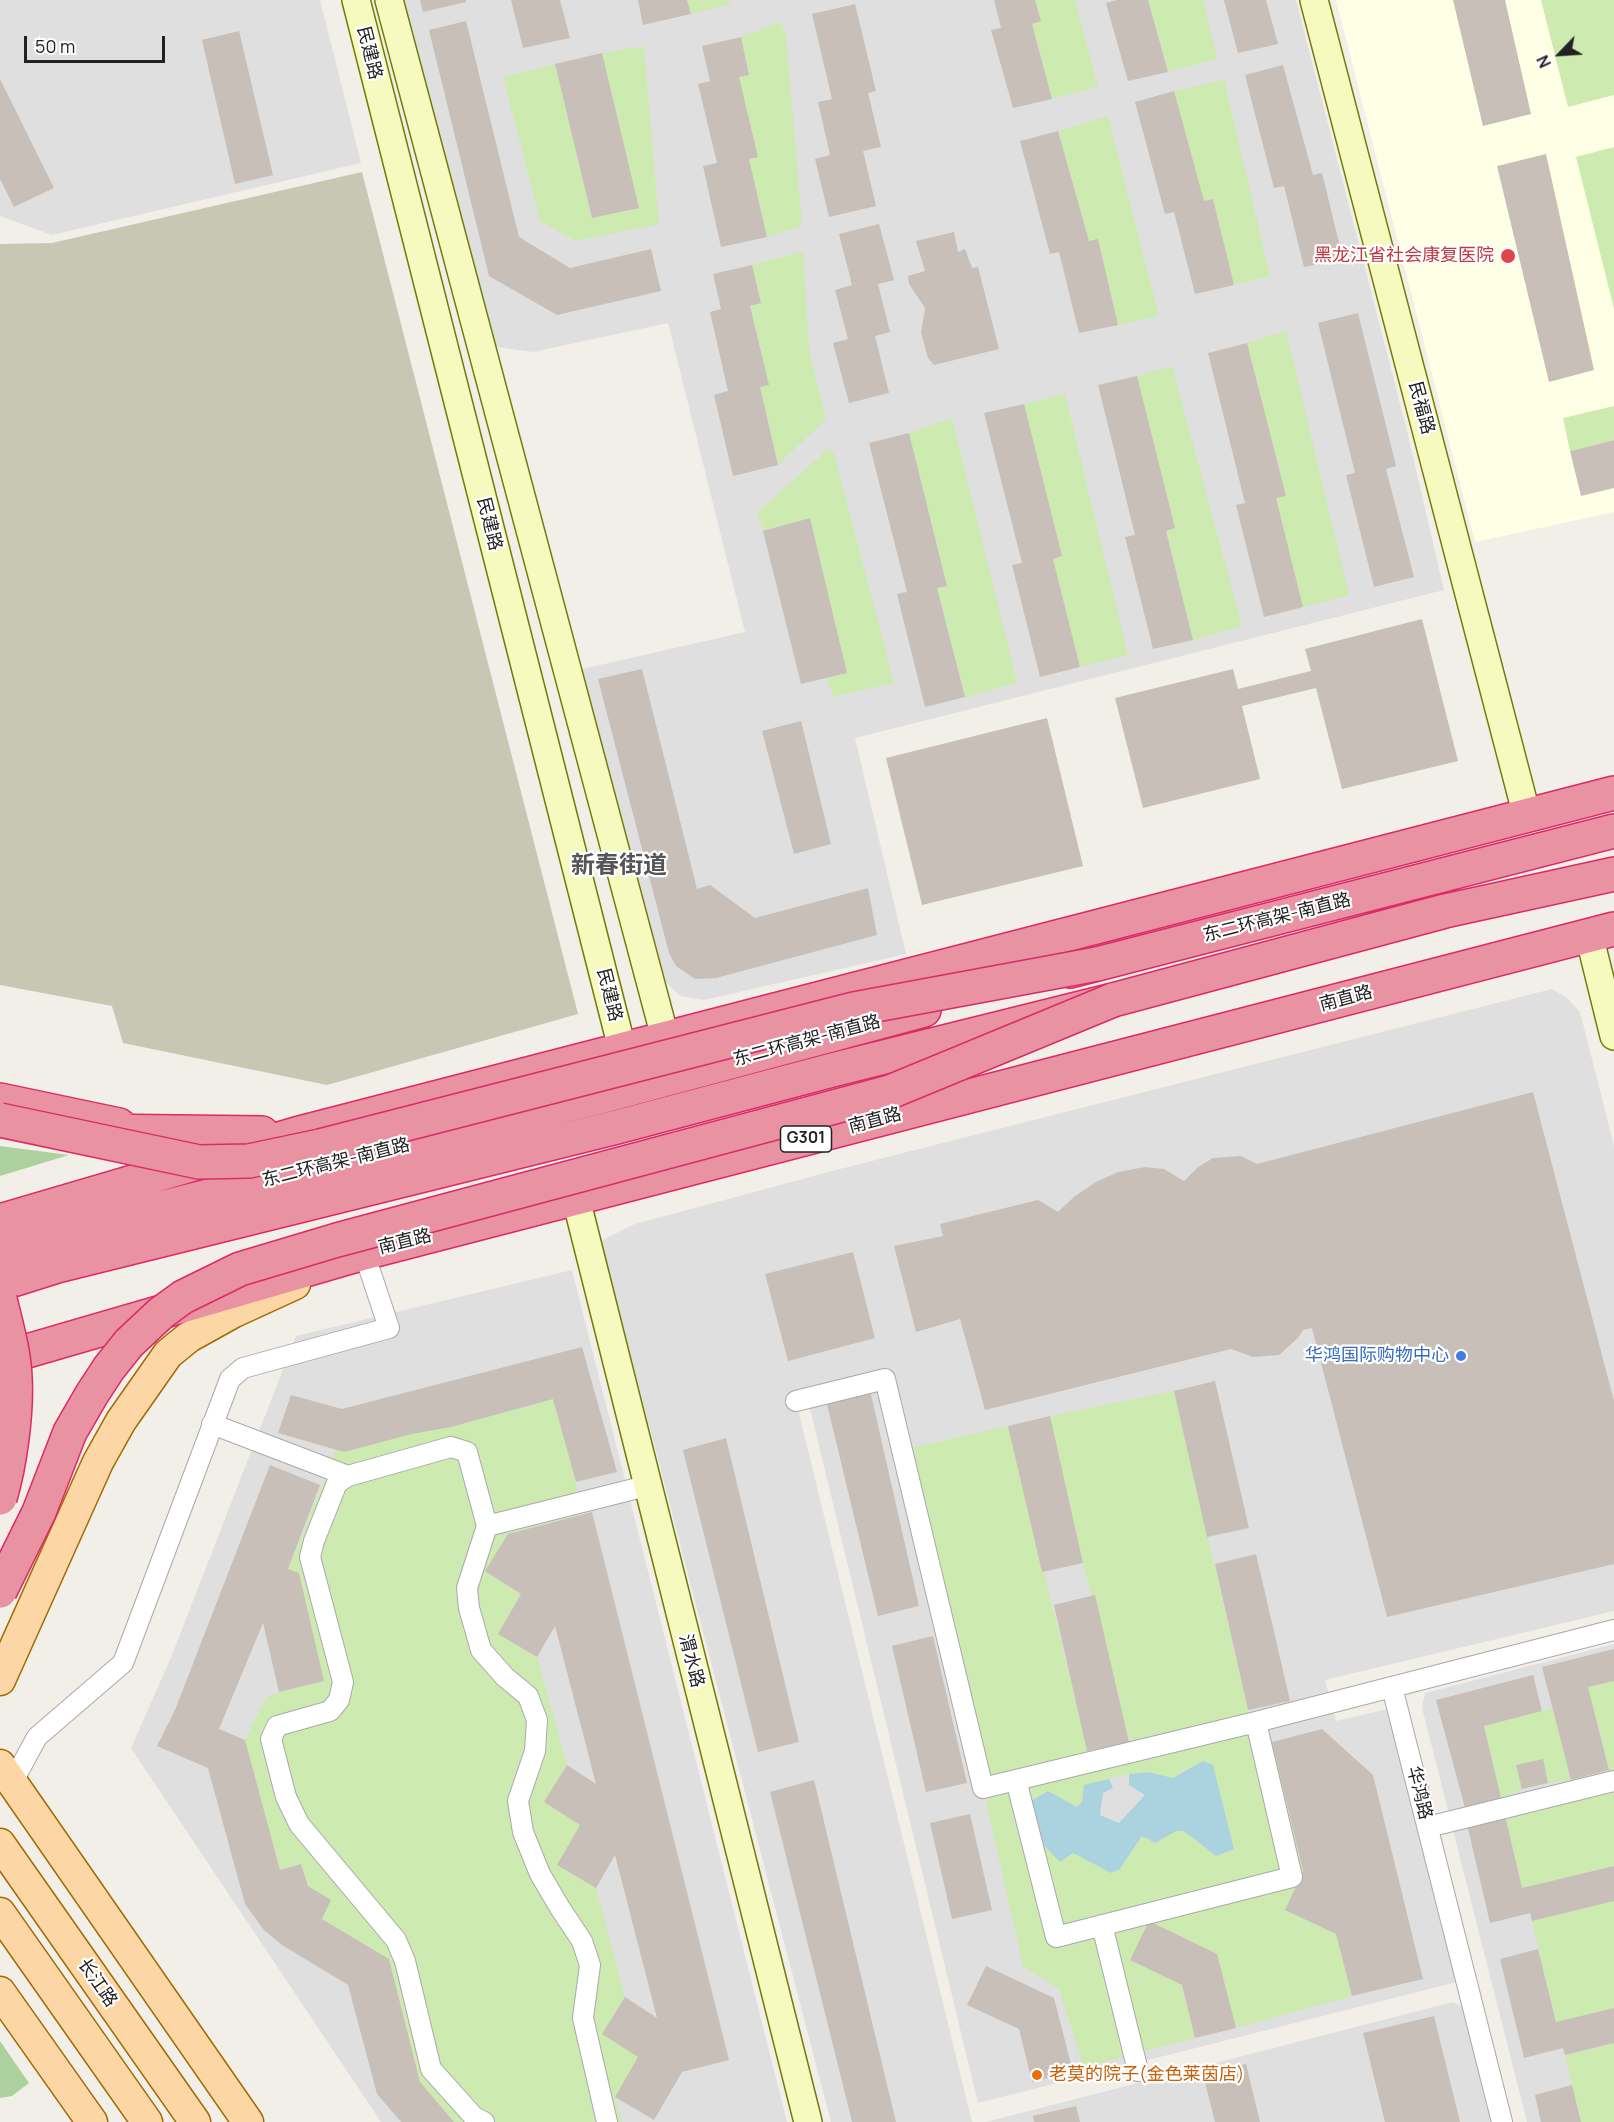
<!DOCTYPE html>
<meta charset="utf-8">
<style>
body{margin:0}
#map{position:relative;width:1614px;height:2122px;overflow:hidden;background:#f2efe9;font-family:Manrope,sans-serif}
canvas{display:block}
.north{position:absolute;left:1530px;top:24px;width:60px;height:60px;-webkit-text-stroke:4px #fff;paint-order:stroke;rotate:245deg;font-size:16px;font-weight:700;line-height:24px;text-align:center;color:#222}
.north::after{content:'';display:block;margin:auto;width:21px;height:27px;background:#222;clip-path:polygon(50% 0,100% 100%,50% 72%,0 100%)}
.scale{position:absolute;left:24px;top:36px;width:141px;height:27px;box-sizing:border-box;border:3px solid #222;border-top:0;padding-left:8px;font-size:18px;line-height:21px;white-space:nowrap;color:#222;-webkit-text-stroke:4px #fff;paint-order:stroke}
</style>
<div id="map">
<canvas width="1614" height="2122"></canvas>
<div class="north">N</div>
<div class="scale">50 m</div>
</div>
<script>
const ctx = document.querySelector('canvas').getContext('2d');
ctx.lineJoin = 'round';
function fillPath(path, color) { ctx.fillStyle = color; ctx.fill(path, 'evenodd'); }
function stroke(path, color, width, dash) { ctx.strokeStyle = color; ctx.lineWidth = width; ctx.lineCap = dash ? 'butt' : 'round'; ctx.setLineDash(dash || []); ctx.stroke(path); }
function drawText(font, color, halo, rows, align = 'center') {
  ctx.font = font + ' Manrope,"Noto Sans SC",sans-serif'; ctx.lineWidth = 4.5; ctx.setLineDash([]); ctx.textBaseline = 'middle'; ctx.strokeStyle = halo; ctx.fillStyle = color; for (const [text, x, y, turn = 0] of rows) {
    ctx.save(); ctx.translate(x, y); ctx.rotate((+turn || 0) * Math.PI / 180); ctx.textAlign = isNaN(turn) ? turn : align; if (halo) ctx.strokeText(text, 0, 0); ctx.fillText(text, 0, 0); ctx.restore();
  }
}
fillPath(new Path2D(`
 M0,0H320L361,163L52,235L0,216Z
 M395,0H1296L1407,431L1444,590L855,738L906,954L704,1000L680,996L657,973L578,670L745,632L668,323L533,352L490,346Z
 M1552,989L1567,998L1580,1012L1614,1146V1611L1325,1680L1336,1721L1392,1708L1461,1981L978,2103L805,1388L795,1391L796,1401L972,2122H831L601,1241L635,1224L836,1170Z
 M572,1270L787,2122H381L131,1748L172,1655L296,1336Z
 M1614,1644V2122H1527L1422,1708L1425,1693Z
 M1453,2002L1467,2010L1494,2122H986Z`), '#e0dfdf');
fillPath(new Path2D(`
 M1336,0H1614V512L1475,542Z`), '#ffffe5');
fillPath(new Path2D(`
 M362,172L578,1014L327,1085L123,1043L112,1006L0,985V244L52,243Z`), '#c7c7b4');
fillPath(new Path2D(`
 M687,0H729L730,4L691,14Z
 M1035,0H1075L1098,87L1052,99L1032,24L1041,21Z
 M1148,0H1203L1217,59L1168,72Z
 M1541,0H1614V95L1568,107Z
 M781,22L786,35L802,226L767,237L749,159L758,157L739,77L749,75L741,37Z
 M644,46L659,224L576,241L540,221L503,77L555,64L592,218L639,208L602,53Z
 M1224,80L1270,276L1234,285L1213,199L1204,201L1174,91Z
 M1108,116L1159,316L1118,325L1098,239L1089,241L1058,131Z
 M1614,147V309L1576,157Z
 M803,251L809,350L826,419L778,465L760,387L769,385L750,306L761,303L752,265Z
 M1286,331L1349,595L1303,607L1276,498L1286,496L1247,343Z
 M1172,366L1242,626L1193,640L1166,531L1175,528L1137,376Z
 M1065,394L1128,655L1080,667L1053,559L1062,556L1024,404Z
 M1614,406V440L1570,451L1563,418Z
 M952,418L1017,683L965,697L937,588L947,585L909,433Z
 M828,449L834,453L894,683L833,697L827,678L847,673L810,518L763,531L757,513Z
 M1174,1391L1248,1710L1256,1722L1261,1745L1272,1742L1303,1871L1285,1910L1336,1934L1352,1996L1236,2028L1217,1954L1149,1921L1130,1960L1182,1985L1195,2038L1084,2067L1059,1989L1023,1966L983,1788L1016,1780L1037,1838L1073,1852L1111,1873L1119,1870L1142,1836L1155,1843L1175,1831H1184L1216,1856L1234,1849L1213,1765L1203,1761L1173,1778L1148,1772L1129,1774L1084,1785L1082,1802L1077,1807L1048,1791L1028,1803L1018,1772L982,1782L902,1450L1008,1426L1088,1751L1129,1741L1083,1563L1050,1416Z
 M553,1399L576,1482L582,1514L508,1534L485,1571L521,1594L499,1634L537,1657L567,1765L544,1802L580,1825L557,1865L596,1888L625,1997L602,2034L638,2057L615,2097L622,2122H454L420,2082L389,1959L322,1919L331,1900L308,1886L301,1864L280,1870L245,1740L267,1696L324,1681L299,1573L288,1569L336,1450L344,1452L412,1434L451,1427Z
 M1614,1681V1769L1609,1770L1588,1687Z
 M1553,1708L1571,1780L1548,1783L1542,1759L1517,1765L1522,1789L1501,1798L1484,1726Z
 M1614,1781V1866L1522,1888L1504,1809Z
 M1614,1901V2008L1556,2022L1532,1921Z
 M1614,2043V2122H1581L1565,2055Z`), '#cdebb0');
fillPath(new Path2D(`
 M0,1146L69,1155L0,1176Z
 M0,2041L29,2083L12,2096L0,2098Z`), '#add19e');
fillPath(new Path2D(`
 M1203,1761L1213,1765L1234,1849L1216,1856L1184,1831H1176L1155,1843L1142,1836L1119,1870L1111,1873L1073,1853L1060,1862L1037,1838L1028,1803L1048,1791L1077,1807L1082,1802L1084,1785L1109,1779L1113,1788L1103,1793L1100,1815L1119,1823L1145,1795L1129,1785V1774L1148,1772L1173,1778Z`), '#aad3df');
fillPath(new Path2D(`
 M420,0H466V2L423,12Z
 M511,0H560L570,38L523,48Z
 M638,0H687L691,14L643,25Z
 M994,0H1035L1041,21L1032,24L1052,99L1013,108L991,30L1001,28Z
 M1117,0H1148L1168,72L1128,81L1106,3Z
 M1224,0H1266L1278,44L1238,53Z
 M1453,0H1505L1531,114L1483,126Z
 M855,4L876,91L868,93L881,147L863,151L876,206L829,217L815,159L830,155L818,102L832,99L812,14Z
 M466,21L519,237L570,268L651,249L661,291L557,315L489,276L429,30Z
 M239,31L273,175L235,184L202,40Z
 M741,37L749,75L739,77L758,157L749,159L767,237L721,247L703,166L717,163L698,84L710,81L702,46Z
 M602,53L639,208L592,218L555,64Z
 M1283,65L1313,175L1322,173L1343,259L1304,267L1284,186L1274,188L1245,75Z
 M0,79L54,188L14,207L0,179Z
 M1174,91L1204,201L1213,199L1234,285L1195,294L1174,212L1165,214L1135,102Z
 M1058,131L1089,241L1098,239L1118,325L1079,333L1059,252L1050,254L1020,141Z
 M1546,154L1594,370L1549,382L1497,166Z
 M879,224L894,280L878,284L890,332L875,336L889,393L849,403L833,343L848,339L835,290L852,285L839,234Z
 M954,232L958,252L965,249L972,268L978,267L999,349L934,365L928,358L921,333L925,308L909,284L908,276L925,271L916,241Z
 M752,265L761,303L750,306L769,385L760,387L778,465L733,476L714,395L728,391L710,312L721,309L713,274Z
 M1358,313L1396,466L1386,469L1414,577L1374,587L1346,475L1355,473L1318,323Z
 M1247,343L1286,496L1276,498L1303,607L1264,617L1236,505L1245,503L1208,353Z
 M1137,376L1175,528L1166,531L1193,640L1153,649L1125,537L1135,535L1098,385Z
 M1024,404L1062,556L1053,559L1080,667L1040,677L1012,565L1022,563L984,413Z
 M909,433L947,586L937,588L965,697L925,707L897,594L907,592L869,443Z
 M1614,440V488L1581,496L1570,451Z
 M810,518L847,673L801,684L763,531Z
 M1422,619L1458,761L1342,789L1316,688L1242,706L1260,779L1143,808L1115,698L1233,669L1238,689L1311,671L1305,649Z
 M642,669L697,889L710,885L755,918L868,888L877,935L716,978L695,979L676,966L669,953L598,679Z
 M1047,718L1083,866L922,905L886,758Z
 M801,721L831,844L794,854L762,731Z
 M1533,1092L1614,1401V1564L1387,1617L1312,1328L1303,1330L1298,1338L1279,1355L1253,1357L1231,1349L985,1410L960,1319L916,1332L894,1246L943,1236L940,1224L1038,1200L1058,1212L1074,1197L1096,1182L1118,1172L1145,1167L1164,1169L1184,1181L1198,1167L1213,1158L1241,1156L1257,1164Z
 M853,1252L875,1338L788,1361L765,1274Z
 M582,1347L617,1472L576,1482L553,1399L451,1427L412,1434L344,1452L278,1433L291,1395L342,1409Z
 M1215,1381L1249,1528L1207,1537L1174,1391Z
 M870,1390L919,1606L878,1616L826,1400Z
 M1050,1416L1083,1563L1042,1572L1008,1426Z
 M726,1438L799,1742L758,1752L683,1450Z
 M270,1465L320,1485L288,1569L299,1573L324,1681L279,1692L263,1623L219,1729L245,1740L280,1870L301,1864L308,1886L331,1900L322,1919L389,1959L420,2082L454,2122H401L377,2094L348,1985L282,1945L264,1930L245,1904L208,1768L157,1746L175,1710Z
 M592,1512L729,2060L682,2072L654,2120L615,2097L638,2057L602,2034L625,1997L657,2018L615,1855L596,1888L557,1865L580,1825L544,1802L567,1765L596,1784L555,1626L537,1657L498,1634L521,1594L485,1571L508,1534Z
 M1256,1554L1290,1701L1248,1710L1215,1564Z
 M1095,1595L1129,1742L1087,1751L1054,1605Z
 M933,1636L967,1783L926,1792L892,1646Z
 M1614,1649V1681L1588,1687L1609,1770L1571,1780L1542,1667Z
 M1533,1675L1542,1711L1484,1726L1501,1798L1465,1808L1436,1700Z
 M1322,1729L1373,1775L1423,1979L1352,1996L1336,1934L1285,1910L1303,1871L1272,1742Z
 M1543,1759L1548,1783L1522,1789L1516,1765Z
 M814,1780L896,2122H852L770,1792Z
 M970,1814L992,1910L952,1919L930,1823Z
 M1505,1815L1522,1888L1614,1866V1901L1532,1921L1530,1913L1490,1923L1467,1824Z
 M1149,1921L1217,1954L1236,2028L1195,2038L1182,1985L1130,1960Z
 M1538,1949L1556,2022L1614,2008V2043L1565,2055L1563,2048L1524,2058L1500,1959Z
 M986,1966L1054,1998L1073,2072L1032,2082L1019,2029L967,2005Z
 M1434,2016L1460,2122H1385L1363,2033Z
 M1246,2064L1260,2122H1215L1203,2074Z
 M1572,2085L1581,2122H1541L1535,2095Z
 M1076,2106L1080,2122H1034L1033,2116Z`), '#c7bfb8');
const street = new Path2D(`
 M796,1401L885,1379L983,1788L1016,1780
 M212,1424L348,1476
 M487,1526L646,1486
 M1256,1722L1292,1877L1056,1937L1016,1780L1256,1722L1392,1687
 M12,1783L37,1737L123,1663L230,1379L243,1368L389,1328L364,1253
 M1428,1827L1614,1781
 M1102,1925L1138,2071
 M484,2122L474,2117L431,2069L405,1961L396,1940L299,1824L286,1797L271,1739L277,1726L330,1711L339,1700L343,1682L310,1557L314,1541L337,1483L348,1476L451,1447L467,1452L487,1526L467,1588L469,1608L481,1650L505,1677L528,1696L537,1720L535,1751L518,1801L523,1832L540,1874L560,1908L582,1941L590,1965L583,2018L607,2122
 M1502,2122L1392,1687L1614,1630`);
const secondary = new Path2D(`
 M356,0L622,1048
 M389,0L665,1037
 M1314,0L1527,816
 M1589,935L1614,1036
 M576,1199L808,2122`);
const primary = new Path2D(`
 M0,1680L98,1462L121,1421L168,1354L189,1337L234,1312L295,1284
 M0,1765L248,2122
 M0,1844L195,2122
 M0,1913L147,2122
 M0,1992L92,2122`);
const highway = new Path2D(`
 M1070,971L1614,831
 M0,1100L119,1125
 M91,1131L262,1133
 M0,1221L296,1134L1614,793
 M0,1251L50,1236L604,1096L924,1010
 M0,1284L57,1266L613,1128L836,1069L1113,1000L1445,911L1614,874
 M0,1359L364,1253L1614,929`);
stroke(street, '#a9a9a9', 22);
stroke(secondary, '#707d05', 30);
stroke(primary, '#a06b00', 33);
stroke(highway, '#dc2a67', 36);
stroke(street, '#fff', 20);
stroke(secondary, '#f7fabf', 27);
stroke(primary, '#fcd6a4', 30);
stroke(highway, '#e892a2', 33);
const highwayBridge = new Path2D(`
 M0,1120L199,1162L249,1161L320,1146L854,1009L1097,964
 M0,1299C6,1325 14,1351 15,1377C17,1413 10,1464 0,1498
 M0,1591L39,1512L70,1432L92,1394L109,1368L129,1343L161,1313L183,1297L240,1269L337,1240L890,1092L1113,1000`);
stroke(highwayBridge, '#dc2a67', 36, []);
stroke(highwayBridge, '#e892a2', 33);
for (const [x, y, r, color] of [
 [1508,256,8,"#e0444e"],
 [1461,1356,6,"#3f7fe0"],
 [1037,2075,6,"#e8710a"]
]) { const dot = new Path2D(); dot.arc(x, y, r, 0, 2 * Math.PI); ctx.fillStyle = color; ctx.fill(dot); stroke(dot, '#fff', 2); }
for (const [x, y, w] of [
 [806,1139,51]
]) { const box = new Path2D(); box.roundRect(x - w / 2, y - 13, w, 26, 4.5); ctx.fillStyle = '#fff'; ctx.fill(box); stroke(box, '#222', 1.5); }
drawText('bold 16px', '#222', null, [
 ["G301",806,1139]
]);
drawText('18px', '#222', '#fff', [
 ["民建路",369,53,76],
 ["民福路",1421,408,75],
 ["民建路",489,524,76],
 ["东二环高架-南直路",1277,918,-14],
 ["民建路",609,995,76],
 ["南直路",1346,999,-15],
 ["东二环高架-南直路",807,1041,-15],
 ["南直路",875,1121,-15],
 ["东二环高架-南直路",336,1163,-14],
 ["南直路",405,1242,-14],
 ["渭水路",691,1661,76],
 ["华鸿路",1419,1793,76],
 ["长江路",97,1983,55]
]);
drawText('18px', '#be3a42', '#fff', [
 ["黑龙江省社会康复医院",1494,256]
], 'right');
drawText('18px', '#366cbe', '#fff', [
 ["华鸿国际购物中心",1449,1356]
], 'right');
drawText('18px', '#c56008', '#fff', [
 ["老莫的院子(金色莱茵店)",1049,2075]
], 'left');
drawText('bold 24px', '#555', '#fff', [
 ["新春街道",619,866]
]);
</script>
